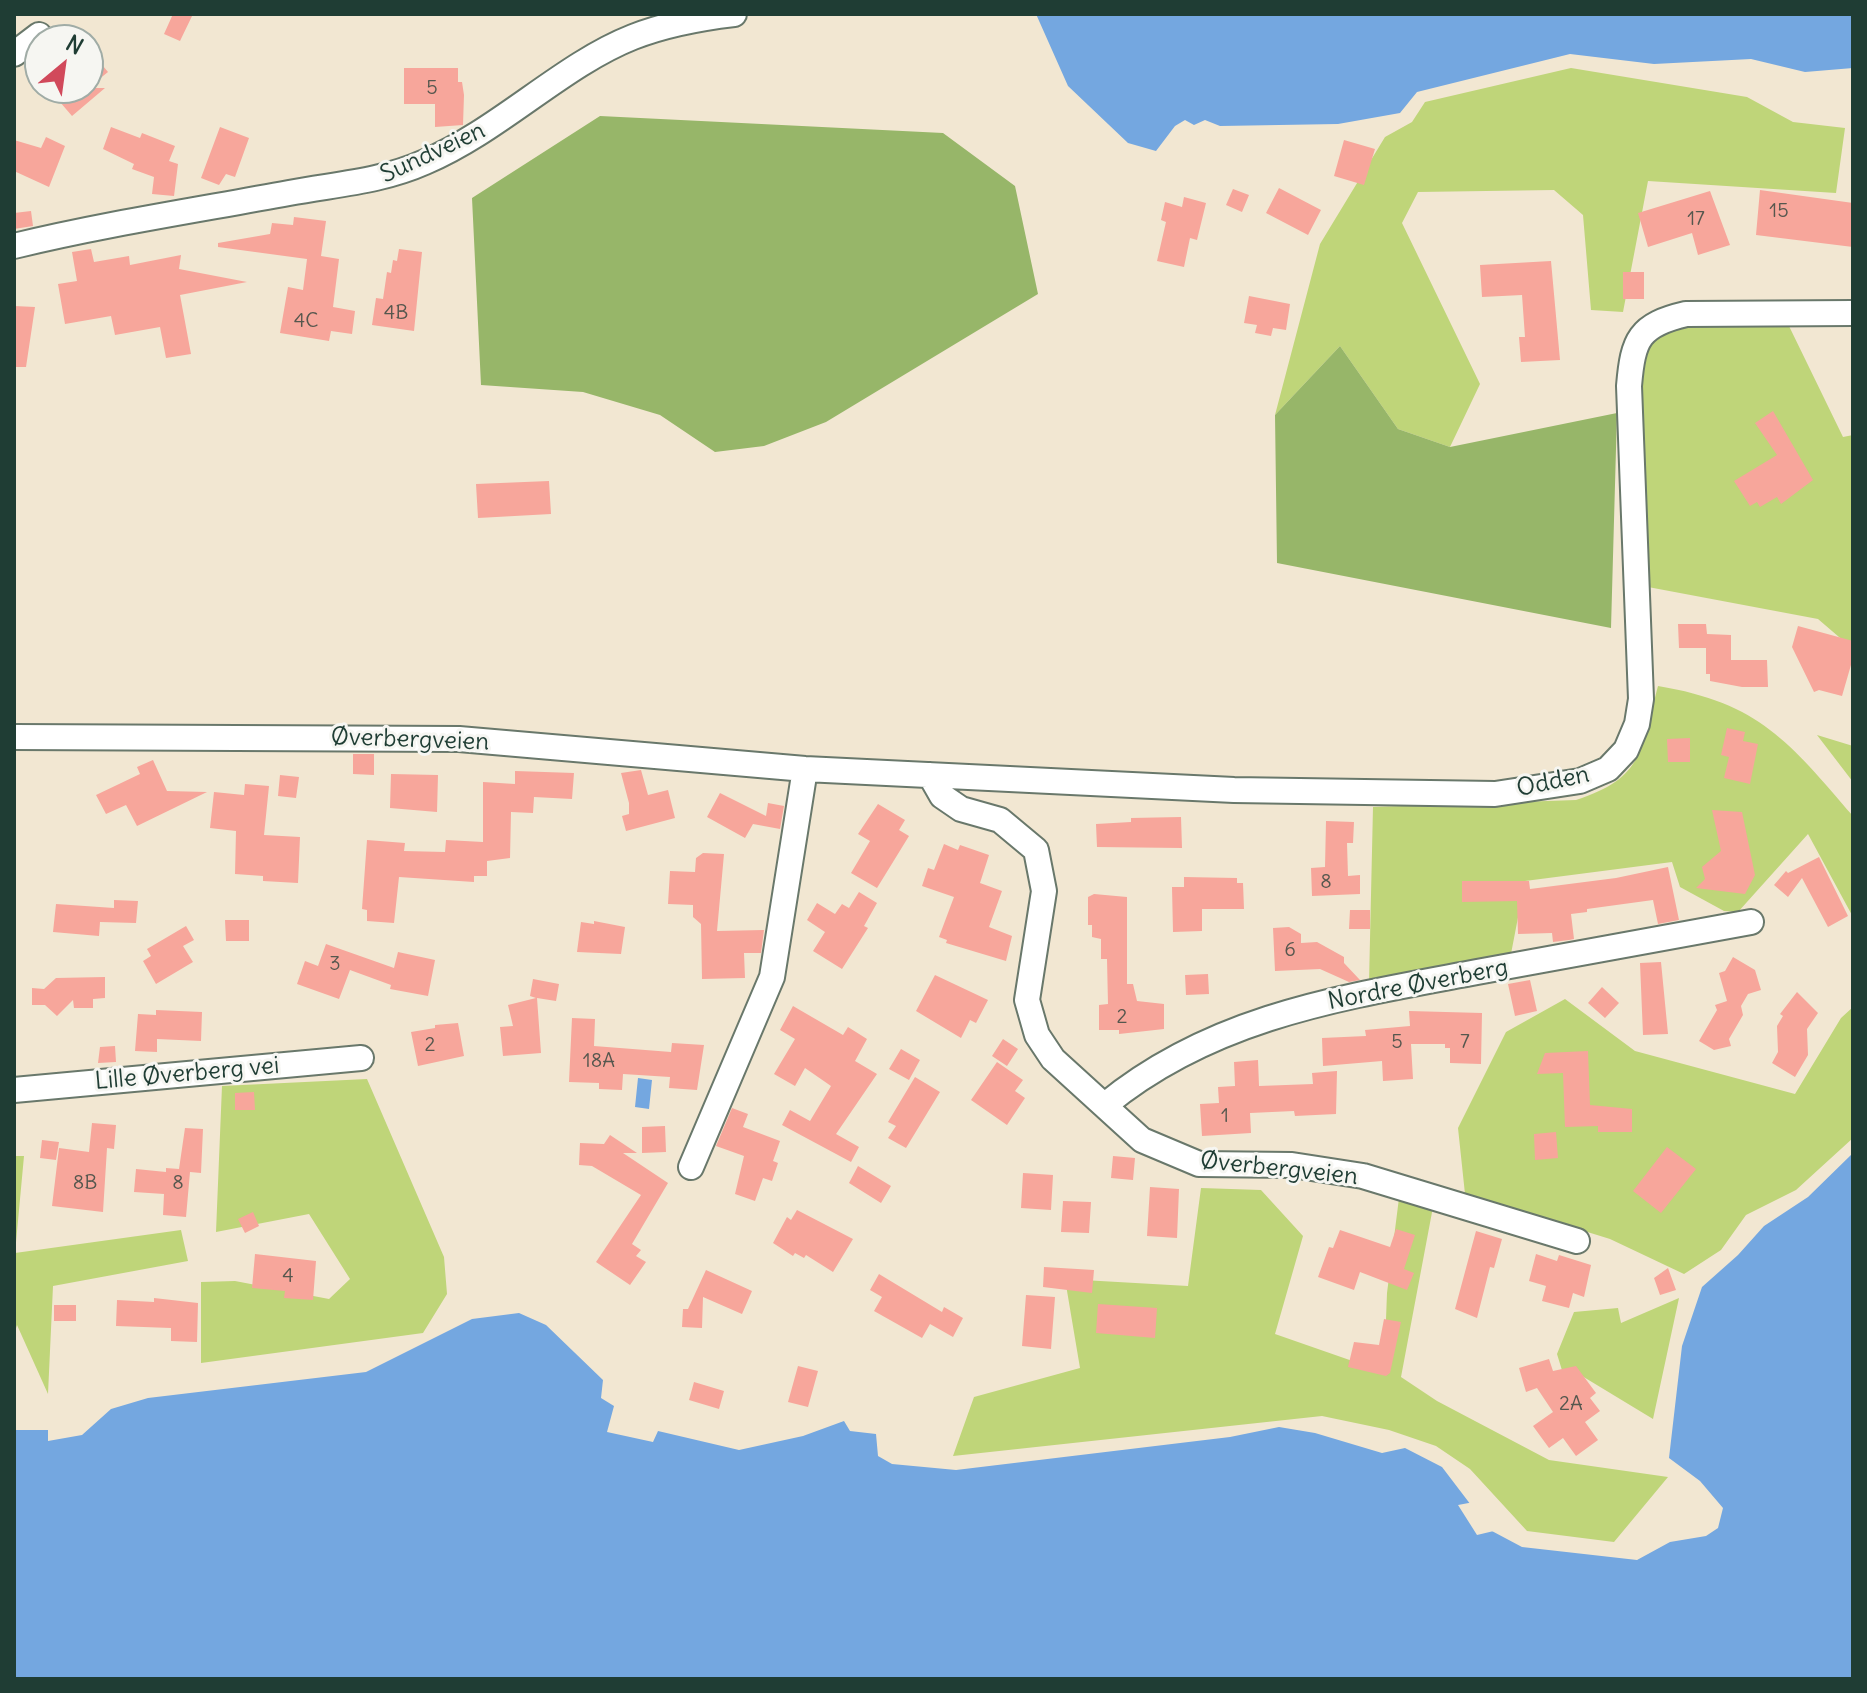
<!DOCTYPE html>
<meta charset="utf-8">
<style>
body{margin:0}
#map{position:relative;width:1867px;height:1693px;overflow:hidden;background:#f2e7d2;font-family:Delius,sans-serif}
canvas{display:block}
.frame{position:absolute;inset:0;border:16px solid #1f3d34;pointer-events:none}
.north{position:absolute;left:24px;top:24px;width:80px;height:80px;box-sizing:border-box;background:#f6f6f2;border:2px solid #a0aca6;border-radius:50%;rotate:29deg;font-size:22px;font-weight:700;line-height:32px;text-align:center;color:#1f3d34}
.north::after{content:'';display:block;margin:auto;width:28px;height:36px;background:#d1495b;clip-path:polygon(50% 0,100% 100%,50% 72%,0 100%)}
</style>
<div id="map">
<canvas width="1867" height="1693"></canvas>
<div class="frame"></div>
<div class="north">N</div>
</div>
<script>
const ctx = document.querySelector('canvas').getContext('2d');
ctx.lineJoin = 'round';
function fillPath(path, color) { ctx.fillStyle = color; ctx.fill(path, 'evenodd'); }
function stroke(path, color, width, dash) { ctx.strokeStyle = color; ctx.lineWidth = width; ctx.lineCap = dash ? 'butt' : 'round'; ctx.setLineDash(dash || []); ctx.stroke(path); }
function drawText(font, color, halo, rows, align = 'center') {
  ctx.font = font + ' Delius,sans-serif'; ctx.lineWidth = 6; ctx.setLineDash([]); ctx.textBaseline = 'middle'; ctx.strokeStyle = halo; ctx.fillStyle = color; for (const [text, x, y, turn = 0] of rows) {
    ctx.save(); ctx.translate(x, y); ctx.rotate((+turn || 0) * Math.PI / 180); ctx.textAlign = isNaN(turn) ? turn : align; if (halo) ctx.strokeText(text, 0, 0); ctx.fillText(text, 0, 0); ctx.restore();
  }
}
fillPath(new Path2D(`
 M1571,68L1747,97L1793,122L1845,128L1836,193L1648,181L1623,312L1591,310L1583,215L1554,190L1418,192L1402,223L1480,384L1450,447L1398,429L1340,346L1275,415L1320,244L1385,137L1412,122L1425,102Z
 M1788,324L1843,437L1853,435V649L1818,619L1648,587L1638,351L1651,326Z
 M1658,686C1760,703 1789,742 1853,816V917L1808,834L1738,912L1724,911L1680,887L1672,862L1525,881L1510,959L1369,983L1373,807L1576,800C1645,778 1641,749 1658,686Z
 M1817,735L1853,746V782Z
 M1565,999L1635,1051L1795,1094L1841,1018L1853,1007V1138L1796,1190L1746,1215L1721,1250L1684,1274L1610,1239L1465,1194L1458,1128L1506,1032Z
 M367,1079L444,1257L447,1294L423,1333L201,1363V1282L235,1281L329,1299L350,1279L309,1214L216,1232L222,1086Z
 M14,1156H24L15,1253L181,1230L188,1261L53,1286L48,1394L17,1325L14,1335Z
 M1201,1188L1261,1190L1303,1236L1275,1334L1384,1372L1387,1293L1399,1198L1433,1207L1401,1377L1437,1401L1549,1460L1668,1477L1614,1542L1527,1531L1470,1469L1436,1446L1389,1430L1322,1416L953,1456L974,1397L1080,1368L1065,1279L1188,1286Z
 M1679,1298L1653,1419L1582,1376L1565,1380L1557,1354L1574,1312L1618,1308L1621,1323Z`), '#bfd579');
fillPath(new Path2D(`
 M600,116L943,133L1015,186L1038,294L826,422L764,446L715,452L660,415L583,392L481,385L472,198Z
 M1340,346L1398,429L1450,447L1617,413L1611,628L1277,563L1275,415Z`), '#97b669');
fillPath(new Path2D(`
 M1036,14H1853V68L1805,72L1751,59L1654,64L1570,54L1417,92L1400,113L1338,124L1220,126L1205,120L1194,125L1185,120L1175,126L1156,151L1128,143L1068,86Z
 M638,1078L652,1080L649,1109L635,1107Z
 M1853,1153V1679H14V1430H48V1441L82,1435L111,1409L148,1398L366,1372L472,1319L519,1313L546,1325L603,1380L601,1398L614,1406L607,1432L653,1442L658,1431L739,1450L803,1436L844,1421L850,1431L876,1434L878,1456L892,1464L956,1470L1230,1437L1279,1427L1315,1433L1382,1453L1405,1448L1442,1467L1490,1530L1522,1547L1637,1560L1670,1542L1706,1536L1718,1528L1723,1508L1700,1481L1669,1458L1682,1346L1702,1287L1738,1255L1764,1226L1808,1197Z`), '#74a7e0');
fillPath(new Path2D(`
 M1474,1502L1493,1527L1498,1530L1477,1535L1458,1505Z`), '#f2e7d2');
fillPath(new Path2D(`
 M173,14H193L180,41L164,34Z
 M88,48L108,72L88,88H105L72,116L48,88H88Z
 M404,68H458V82H462L464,95L463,125L435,127V104H404Z
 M111,127L140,138L142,133L175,146L169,161L178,164L174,196L152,194L154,177L132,169L134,164L103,149Z
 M220,127L249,138L235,177L226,174L219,185L201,178Z
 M46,137L65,146L49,187L14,171V140L41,148Z
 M1344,140L1375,149L1364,185L1334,176Z
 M1279,188L1321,210L1308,235L1266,213Z
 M1233,189L1249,195L1242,212L1226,205Z
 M1760,190L1853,203V247L1756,235Z
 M1710,191L1730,245L1698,255L1692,233L1648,247L1638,213Z
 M1184,197L1206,203L1197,240L1190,238L1184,267L1157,261L1166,222L1161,220L1165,202L1182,207Z
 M31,211L33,226L14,229V213Z
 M294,217L326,221L321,256L339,259L333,307L355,311L352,334L331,331L329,341L280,333L288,287L303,290L307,259L218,247V243L270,234L272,223L293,225Z
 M91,249L94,262L129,256L130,265L181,255L179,269L247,282L180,295L191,354L166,358L160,327L115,335L111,316L65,324L58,284L77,281L72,252Z
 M399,249L422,252L414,331L372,325L376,298L383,299L387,272L391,273L393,260L397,261Z
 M1551,261L1560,360L1521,362L1519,337H1525L1522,295L1482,297L1480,265Z
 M1623,272H1644V299H1623Z
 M1249,296L1290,304L1286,330L1273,328L1271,336L1255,333L1257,325L1244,323Z
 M14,306L35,307L26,367H14Z
 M1773,411L1813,480L1781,504L1777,497L1760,507L1757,502L1750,506L1734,481L1777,455L1755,423Z
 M549,481L551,514L478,518L476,484Z
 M1678,624H1706L1707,634L1731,635V660H1767L1768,687H1742L1710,681V674H1706V648H1679Z
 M1798,626L1853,641V658L1842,696L1819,690L1814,692L1792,647Z
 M1727,728L1745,732L1743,741L1758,744L1750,784L1724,778L1729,757L1721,755Z
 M1690,738V762H1668L1667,739Z
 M353,754H374V775L353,774Z
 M153,760L167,791L207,792L137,826L126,805L106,814L96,795L140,774L137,767Z
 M641,770L648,795L668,790L675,818L626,831L622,816L629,814V803L621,773Z
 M515,771L574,773L572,799L534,797L533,813L511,812L510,858L487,861V876H474V882L399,877L394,923L367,921V910L362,909L367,840L405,843L404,851L445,852L446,840L483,842V782L515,784Z
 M391,774L438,775L437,812L390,808Z
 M280,775L299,777L296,798L278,796Z
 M245,784L269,786L264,835L300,837L298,883L263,881V876L235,874L236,831L210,828L214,792L244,795Z
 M720,793L766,816L768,803L784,806L780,829L753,824L745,838L707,817Z
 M878,804L905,820L899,830L909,836L877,888L851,873L870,841L858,834Z
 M1712,810L1742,812L1755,875L1745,894L1696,888L1705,879L1702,867L1721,851Z
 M1181,817L1182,848L1097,847L1096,824L1131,822V818Z
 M1326,821L1354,822L1353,843H1347L1348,876L1360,875V894L1312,896L1311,868L1325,867Z
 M944,844L958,850L960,845L989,855L980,883L1002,891L989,927L1012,936L1006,961L946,943L947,940L939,937L954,897L922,886L928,868L934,870Z
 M703,853L724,854L717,931L764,930L761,953H744L745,978L702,979L701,924L693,917V905L668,904L670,871L695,872L696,858Z
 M1819,857L1848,916L1828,927L1802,878L1788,897L1774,885L1786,871L1788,873Z
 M1668,867L1679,920L1658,924L1653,900L1587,909V912L1571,914L1574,939L1569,940L1553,942L1552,933L1518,934L1517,901L1462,902V881H1529L1530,889L1616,878Z
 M1184,877L1237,878V883H1243L1244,909H1202V931L1173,932L1172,887H1184Z
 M859,892L877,903L864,926L868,928L842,969L813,951L825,932L807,920L817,903L835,914L842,904L849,908Z
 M1094,894L1127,897V984H1133L1137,1001L1164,1004V1029L1119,1034V1030H1099V1005L1108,1004L1107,959H1101V939L1092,937V925H1088V897Z
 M114,900L138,901L136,923L100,922L99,936L53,932L56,904L114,908Z
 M1350,910H1370V929H1349Z
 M225,920H249V941H226Z
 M594,921L625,927L621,954L577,952L581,922L594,924Z
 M186,926L194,940L183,946L193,962L156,984L143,961L151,956L147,949Z
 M1289,927L1301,934V943L1317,942L1344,957V963L1360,980L1349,982L1320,969L1275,971L1273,928Z
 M326,944L394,968L398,952L435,960L428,996L390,989L391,985L350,970L339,999L297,984L305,961L318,966Z
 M1733,957L1755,970L1761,990L1748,994L1741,1006L1743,1015L1729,1039L1731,1046L1714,1050L1699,1041L1717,1010L1715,1005L1727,1001L1719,973L1725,971Z
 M1661,962L1668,1034L1643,1035L1640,963Z
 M1208,974L1209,994L1186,995L1185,975Z
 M935,975L988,1000L976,1023L970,1020L961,1038L916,1011Z
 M105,977V998L93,999V1008H74L73,1000L57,1016L45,1005H32V988L44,989L56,978Z
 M533,979L559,984L556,1001L537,998L541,1053L503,1056L500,1027L513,1026L508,1005L536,998L530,996Z
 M1530,980L1537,1011L1515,1016L1508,984Z
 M1602,987L1619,1003L1605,1018L1588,1003Z
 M1797,992L1818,1013L1807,1029L1808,1055L1795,1077L1772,1063L1778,1052L1777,1026L1783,1016L1780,1014Z
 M793,1006L843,1035L848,1027L867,1039L855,1061L877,1074L836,1134L859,1147L851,1162L782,1125L790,1110L810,1121L831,1086L805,1068L795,1086L774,1074L795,1039L780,1030Z
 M156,1010L202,1012L201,1041L157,1039V1052L135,1051L138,1014L156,1015Z
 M1409,1011L1482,1013L1481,1064L1450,1063V1048H1445V1044H1411L1413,1079L1383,1081L1382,1061L1323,1066L1322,1038L1366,1036L1365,1030L1410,1026Z
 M572,1018L595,1019L594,1046L671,1052L672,1043L704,1045L697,1090L669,1088L670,1077L623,1074L622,1090L599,1089V1083L569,1082Z
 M458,1023L464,1056L418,1066L411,1032L435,1028V1025Z
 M1003,1039L1018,1049L1007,1066L992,1056Z
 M115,1046L116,1062L98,1063L100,1047Z
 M901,1049L920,1060L909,1080L889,1069Z
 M1588,1051L1590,1105L1632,1109V1132H1598V1126L1565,1127L1563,1073L1537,1074L1545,1053Z
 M1258,1060L1259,1086L1313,1084L1312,1073L1337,1071L1336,1114L1295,1116L1294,1111L1250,1113L1251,1133L1202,1136L1200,1104L1219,1103L1218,1087L1235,1086L1234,1062Z
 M997,1062L1023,1080L1015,1091L1025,1098L1007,1125L971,1100Z
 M915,1077L940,1092L906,1148L888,1138L896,1126L888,1122Z
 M254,1092L255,1110H235V1093Z
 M732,1108L748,1114L743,1127L780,1141L773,1161L778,1163L772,1181L763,1178L755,1201L735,1194L744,1156L716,1146Z
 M92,1123L116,1125L114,1149L107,1148L103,1212L52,1206L59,1148L89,1152Z
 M665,1126L666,1152L642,1153V1127Z
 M185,1128L203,1129L201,1173L190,1172L186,1217L163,1215L164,1194L134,1192L136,1169L166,1172V1168L179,1169Z
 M1556,1132L1558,1158L1535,1160L1534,1134Z
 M610,1135L637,1153H623L668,1183L632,1244L641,1250L636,1256L646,1262L630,1285L596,1262L641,1195L592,1166L579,1165L580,1143L604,1144Z
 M42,1140L59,1142L56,1160L40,1158Z
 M1667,1147L1696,1169L1661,1213L1633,1191Z
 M1113,1156L1135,1158L1133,1180L1111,1178Z
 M858,1166L891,1186L881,1203L849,1183Z
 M1023,1173L1053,1175L1051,1210L1021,1208Z
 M1150,1187L1179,1189L1177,1238L1147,1236Z
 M1063,1201L1091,1202L1089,1233L1061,1232Z
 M797,1210L853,1239L833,1272L806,1255L804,1258L795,1253L793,1256L773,1243L787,1217L791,1220Z
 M253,1212L259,1226L245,1233L238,1219Z
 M1396,1229L1415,1235L1404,1269L1414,1273L1407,1290L1360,1272L1354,1290L1318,1277L1329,1247L1333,1248L1340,1230L1390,1247Z
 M1476,1231L1502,1239L1494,1268L1490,1267L1477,1318L1455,1309Z
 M255,1254L316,1261L313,1300L284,1298L285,1291L252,1288Z
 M1536,1254L1557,1261L1559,1255L1591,1265L1584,1297L1573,1293L1569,1308L1542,1301L1546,1286L1529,1281Z
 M1044,1267L1094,1270L1092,1293L1043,1287Z
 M1668,1268L1676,1290L1660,1295L1654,1278Z
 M706,1270L752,1291L742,1314L703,1297L702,1328L682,1327L683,1309H688Z
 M879,1274L942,1312L944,1307L963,1318L953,1337L930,1324L922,1338L874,1311L882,1297L870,1290Z
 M1026,1295L1055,1297L1051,1349L1022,1346Z
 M154,1298L198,1303L197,1342L171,1341V1328L116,1326L117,1300L154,1302Z
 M1098,1304L1157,1308L1155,1338L1096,1333Z
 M54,1305H76V1321H54Z
 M1384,1319L1401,1322L1390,1373L1386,1376L1348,1367L1354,1342L1379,1345Z
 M1549,1359L1553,1371L1576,1366L1596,1393L1590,1398L1600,1411L1585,1422L1598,1440L1576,1456L1563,1438L1549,1448L1533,1426L1553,1412L1537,1388L1526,1392L1519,1368Z
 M798,1366L818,1371L808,1407L788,1402Z
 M694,1382L724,1391L719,1409L689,1400Z`), '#f7a69b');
const minor = new Path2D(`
 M14,54L39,35
 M14,246C105,224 197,210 289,193C336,184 380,182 425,162C500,130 562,65 633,37C666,24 700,18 734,14
 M14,737L459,739L805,769L1234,790L1495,794L1580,781L1608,769L1626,750L1637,724L1641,699L1629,386C1633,339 1639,325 1686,314L1853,313
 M930,775L942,796L961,809L1000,820L1036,850L1044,891L1027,1000L1037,1035L1053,1059L1142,1140L1199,1164L1292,1165L1363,1176L1577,1241
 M14,1090L361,1058
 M1105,1105C1213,1016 1344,997 1477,972C1568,955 1660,939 1751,922
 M691,1167L772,977L805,769`);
stroke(minor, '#69786b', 28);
stroke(minor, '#fff', 24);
drawText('20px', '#55574e', null, [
 ["5",432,88],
 ["15",1779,211],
 ["17",1696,219],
 ["4B",396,313],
 ["4C",306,321],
 ["8",1326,882],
 ["6",1290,950],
 ["3",335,964],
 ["2",1122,1017],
 ["5",1397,1042],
 ["7",1465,1042],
 ["2",430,1045],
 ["18A",599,1061],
 ["1",1225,1116],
 ["8B",85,1183],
 ["8",178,1183],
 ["4",288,1276],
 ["2A",1571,1404]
]);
drawText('24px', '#1f3d34', '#f6f6f2', [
 ["Sundveien",433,153,-25],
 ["Øverbergveien",410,740,2],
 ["Odden",1553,782,-12],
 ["Nordre Øverberg",1418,985,-11],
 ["Lille Øverberg vei",187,1074,-5],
 ["Øverbergveien",1279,1169,6]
]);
</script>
